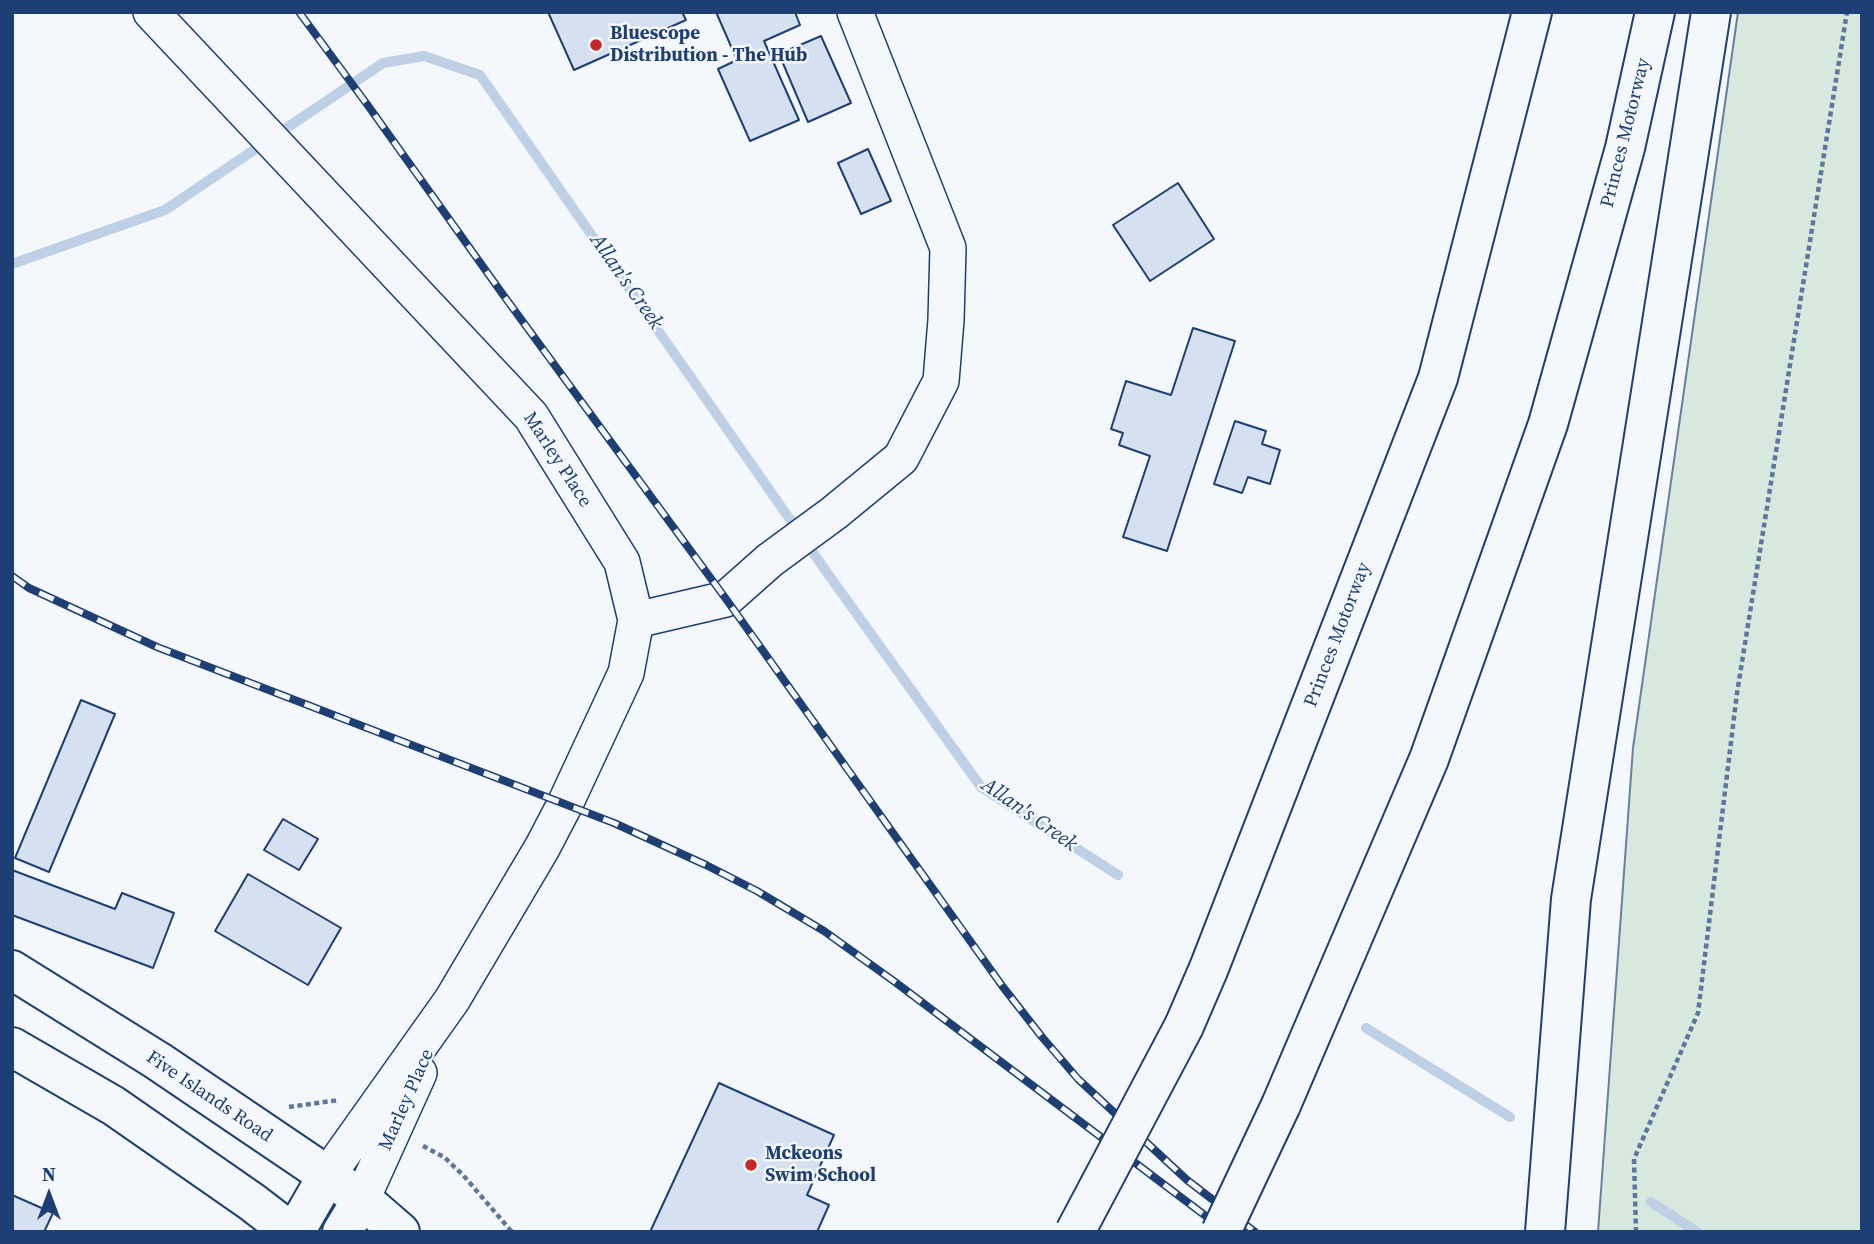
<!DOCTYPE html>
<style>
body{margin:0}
#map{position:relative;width:1874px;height:1244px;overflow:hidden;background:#f4f7fb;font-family:"Source Serif 4",serif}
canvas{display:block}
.frame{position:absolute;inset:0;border:14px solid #1d3f73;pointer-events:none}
.north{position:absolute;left:14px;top:1160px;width:70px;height:70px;-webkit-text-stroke:5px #f4f7fb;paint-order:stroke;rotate:0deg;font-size:19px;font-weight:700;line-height:28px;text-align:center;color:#1d3f73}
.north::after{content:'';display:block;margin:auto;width:24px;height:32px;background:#1d3f73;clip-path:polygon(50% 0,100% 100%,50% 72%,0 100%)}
</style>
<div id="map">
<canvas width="1874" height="1244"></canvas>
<div class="frame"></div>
<div class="north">N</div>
</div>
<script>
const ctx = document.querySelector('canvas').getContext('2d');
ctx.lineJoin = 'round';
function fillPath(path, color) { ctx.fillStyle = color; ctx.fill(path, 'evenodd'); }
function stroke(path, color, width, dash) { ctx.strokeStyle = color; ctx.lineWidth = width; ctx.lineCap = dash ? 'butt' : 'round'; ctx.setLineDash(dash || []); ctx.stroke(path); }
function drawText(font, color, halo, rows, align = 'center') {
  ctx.font = font + ' "Source Serif 4",serif'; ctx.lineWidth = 5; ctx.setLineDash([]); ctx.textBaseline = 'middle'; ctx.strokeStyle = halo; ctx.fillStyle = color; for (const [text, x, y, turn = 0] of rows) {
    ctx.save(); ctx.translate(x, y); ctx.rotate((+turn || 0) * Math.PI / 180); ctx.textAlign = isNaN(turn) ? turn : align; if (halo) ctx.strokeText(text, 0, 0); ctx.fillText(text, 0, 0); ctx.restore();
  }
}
const green = new Path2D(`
 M1738,12H1862V1232H1598L1633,748Z`);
fillPath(green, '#d7e8df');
stroke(green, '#687fa3', 2);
stroke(new Path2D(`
 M12,264L165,210L383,63L424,56L480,75L828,574L981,787L1118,875
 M1366,1028L1510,1117
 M1651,1202L1697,1232`), '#bed0e5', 10);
const building = new Path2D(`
 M548,12H682L686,20L574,70Z
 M716,12H795L800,25L764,41L799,120L750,141L718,69L737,60Z
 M821,36L851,103L808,122L779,54Z
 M868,149L891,201L861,214L838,163Z
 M1178,183L1214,239L1150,281L1113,225Z
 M1193,328L1235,341L1167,551L1123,537L1150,456L1119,445L1123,433L1111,429L1126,381L1171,395Z
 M1235,421L1266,431L1262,444L1280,450L1270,484L1248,477L1242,493L1214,484Z
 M81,700L115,714L49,872L15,858Z
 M283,819L318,839L299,870L264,850Z
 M12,870L115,909L122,893L174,913L153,968L12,915Z
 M248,874L341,928L308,985L215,931Z
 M719,1083L834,1135L807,1195L829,1205L817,1232H650Z
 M12,1195L53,1213L44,1232H12Z`);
fillPath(building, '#d5e0f0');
stroke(building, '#1d3f73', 2);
const minor = new Path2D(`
 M151,12L531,416L622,562L636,620L626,673L565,804L542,848L452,1000L327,1176
 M636,620L726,599L770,560L834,513L901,458L941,381L946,320L948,248L855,12
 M362,1199L419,1073`);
const major = new Path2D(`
 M12,970L158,1061L362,1199L400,1232
 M12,1047L114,1106L252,1202L291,1232
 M295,1232L327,1176
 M342,1232L362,1199`);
const highway = new Path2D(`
 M1184,1026L1209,968L1438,378L1532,12
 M1281,1105L1429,759L1548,424L1625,148L1655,12
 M1545,1232L1571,899L1711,12`);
stroke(minor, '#1d3f73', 38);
stroke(major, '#1d3f73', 42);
stroke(highway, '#1d3f73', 42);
stroke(new Path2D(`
 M289,1107L339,1100
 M423,1146L444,1157L463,1175L512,1232
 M1636,1232L1634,1159L1698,1013L1737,693L1847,12`), '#5e769c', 4.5, [5, 3.5]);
stroke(minor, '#f4f7fb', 35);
stroke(major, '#f4f7fb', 38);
stroke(highway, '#f4f7fb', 38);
const rail = new Path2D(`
 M299,12L369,107L504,296L726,599L1003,987L1042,1037L1078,1079L1187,1180L1255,1232
 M12,576L29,588L157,647L614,823L706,865L757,891L824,931L895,982L1227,1232`);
stroke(rail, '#1d3f73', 8);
stroke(rail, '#f4f7fb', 5, [16]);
const highwayBridge = new Path2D(`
 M1075,1232L1184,1026
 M1221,1232L1281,1105`);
stroke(highwayBridge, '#1d3f73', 42, []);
stroke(highwayBridge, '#f4f7fb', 38);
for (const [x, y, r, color] of [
 [596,45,7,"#c62828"],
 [751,1165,7,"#c62828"]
]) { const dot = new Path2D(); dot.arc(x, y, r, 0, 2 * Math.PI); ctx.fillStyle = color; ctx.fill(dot); stroke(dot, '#f4f7fb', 2.5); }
drawText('bold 19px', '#1d3f73', '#f4f7fb', [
 ["Bluescope",610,34],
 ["Distribution - The Hub",610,56],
 ["Mckeons",765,1154],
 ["Swim School",765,1176]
], 'left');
drawText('19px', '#1d3f73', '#f4f7fb', [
 ["Princes Motorway",1626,133,-76],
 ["Marley Place",557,460,57],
 ["Princes Motorway",1338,635,-69],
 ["Five Islands Road",209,1097,34],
 ["Marley Place",407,1100,-66]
]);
drawText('italic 21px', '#1d3f73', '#f4f7fb', [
 ["Allan's Creek",626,282,55],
 ["Allan's Creek",1029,815,35]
]);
</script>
